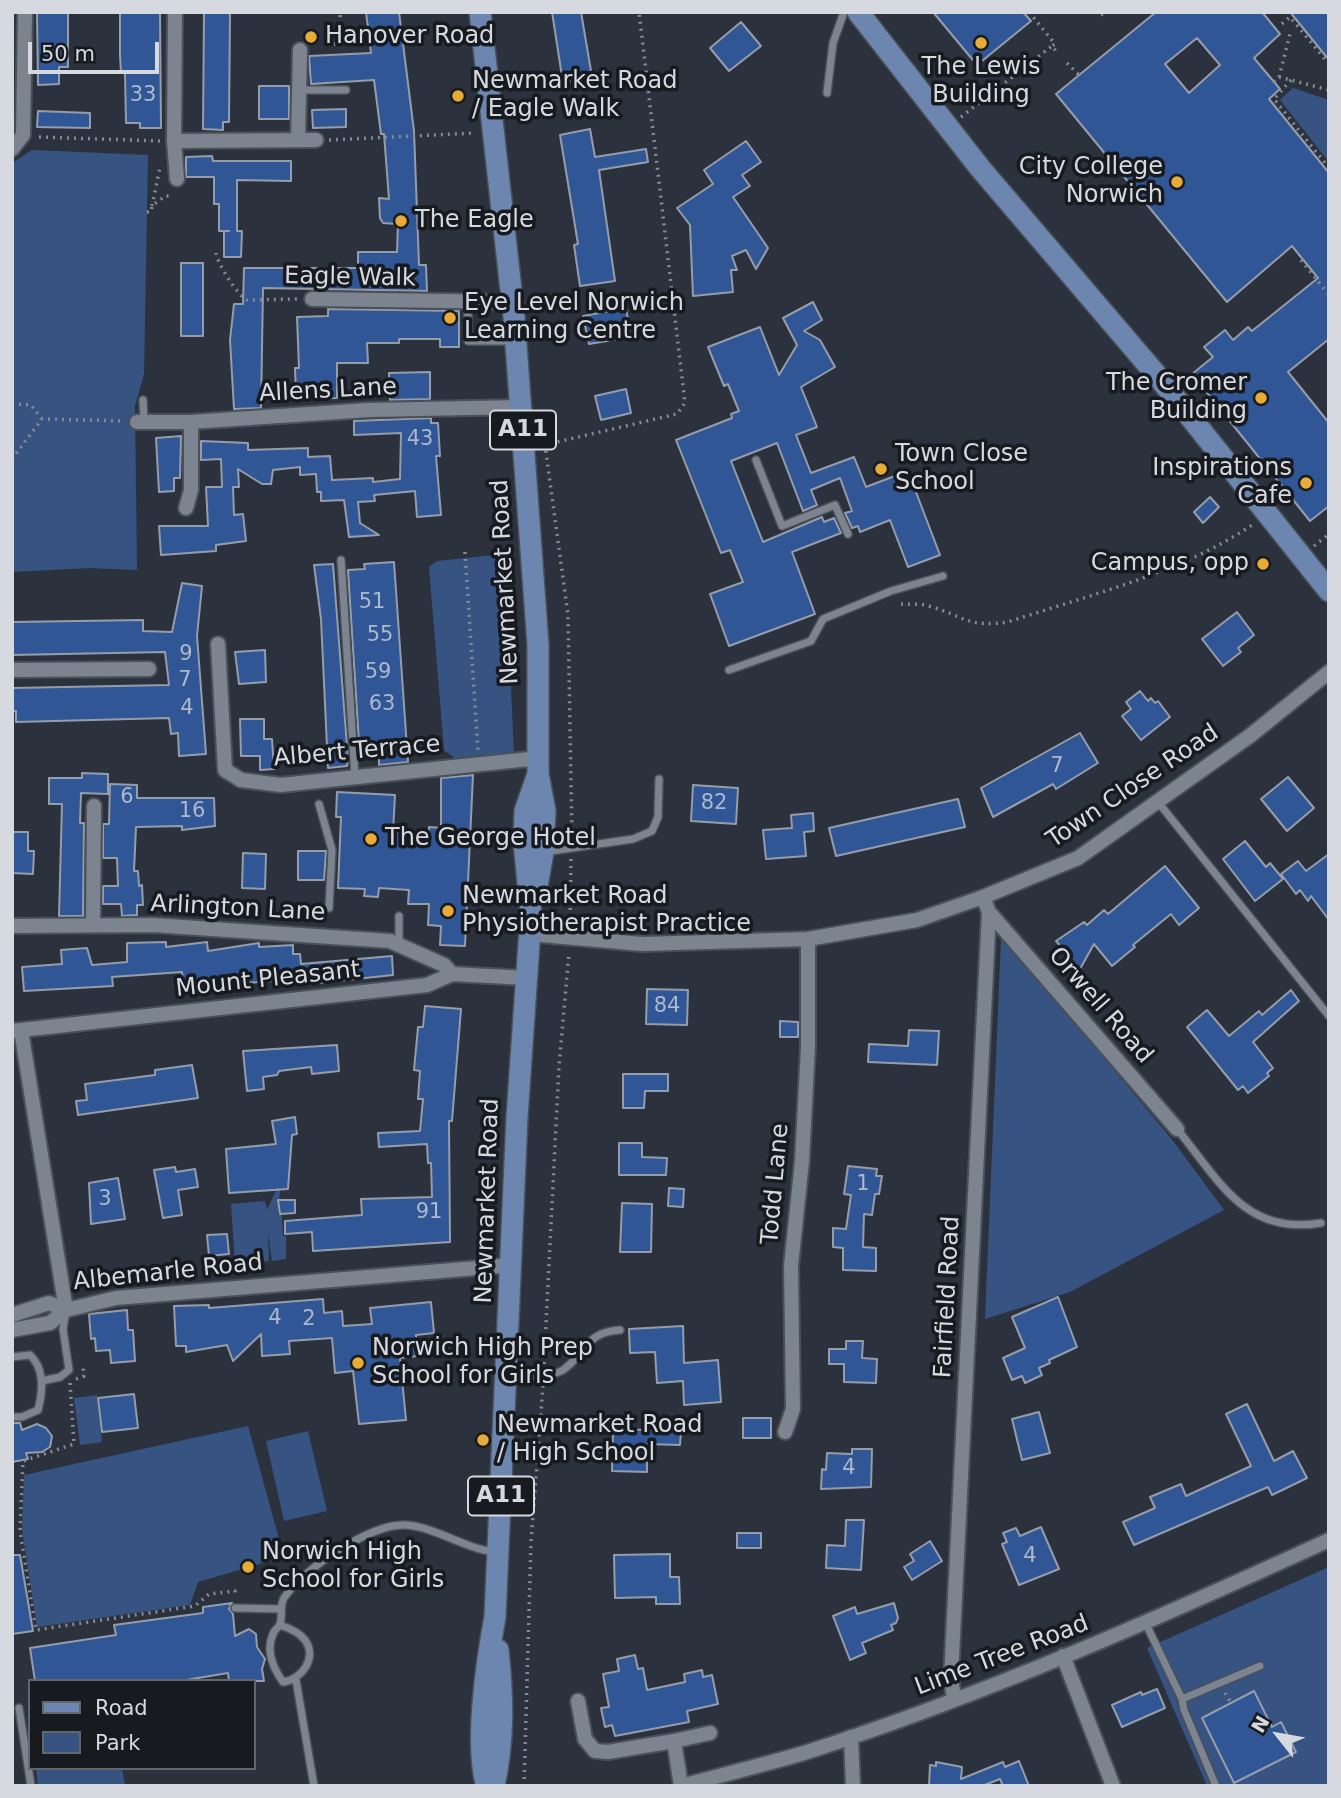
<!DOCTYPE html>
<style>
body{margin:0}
#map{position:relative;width:1341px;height:1798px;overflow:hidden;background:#2c323d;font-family:"DejaVu Sans",sans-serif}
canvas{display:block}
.frame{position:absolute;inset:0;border:14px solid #d6dae0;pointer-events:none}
.legend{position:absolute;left:28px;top:1679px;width:228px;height:91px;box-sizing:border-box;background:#171a1f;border:2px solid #63676c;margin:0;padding:9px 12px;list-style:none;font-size:21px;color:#d6dae0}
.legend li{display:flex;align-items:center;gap:14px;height:35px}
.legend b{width:35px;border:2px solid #63676c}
.north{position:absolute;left:1243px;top:1700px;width:70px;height:70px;-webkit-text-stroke:5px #171a1f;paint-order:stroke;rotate:301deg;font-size:19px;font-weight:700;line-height:28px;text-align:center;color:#d6dae0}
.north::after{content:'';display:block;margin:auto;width:24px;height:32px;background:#d6dae0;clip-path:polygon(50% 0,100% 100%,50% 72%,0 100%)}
.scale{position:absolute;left:28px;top:42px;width:131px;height:32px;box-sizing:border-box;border:4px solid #d6dae0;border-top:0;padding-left:9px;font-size:21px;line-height:24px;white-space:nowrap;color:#d6dae0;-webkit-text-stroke:5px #171a1f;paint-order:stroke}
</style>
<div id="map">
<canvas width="1341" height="1798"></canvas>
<div class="frame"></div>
<ul class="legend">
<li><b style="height:9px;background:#6c86b0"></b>Road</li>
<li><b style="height:19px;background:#375382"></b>Park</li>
</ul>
<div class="north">N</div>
<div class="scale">50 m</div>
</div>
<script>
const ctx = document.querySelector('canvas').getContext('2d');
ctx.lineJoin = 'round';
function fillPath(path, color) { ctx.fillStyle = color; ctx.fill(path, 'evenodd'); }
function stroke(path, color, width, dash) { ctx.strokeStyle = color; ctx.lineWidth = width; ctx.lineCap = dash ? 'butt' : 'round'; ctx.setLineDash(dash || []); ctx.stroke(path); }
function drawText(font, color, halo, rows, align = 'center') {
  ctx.font = font + ' "DejaVu Sans",sans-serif'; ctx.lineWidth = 7; ctx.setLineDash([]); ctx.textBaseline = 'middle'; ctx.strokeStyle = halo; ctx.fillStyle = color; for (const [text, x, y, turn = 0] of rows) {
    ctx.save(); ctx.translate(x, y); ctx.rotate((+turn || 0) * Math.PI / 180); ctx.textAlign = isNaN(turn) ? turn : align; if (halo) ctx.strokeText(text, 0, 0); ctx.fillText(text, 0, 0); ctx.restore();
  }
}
fillPath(new Path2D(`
 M1293,88L1329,100V162L1280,100Z
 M32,150L148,155L144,374L135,406L137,570L90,568L12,572V163Z
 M505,554L514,755L456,759L444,750L429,567L437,561Z
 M1001,939L1007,941L1174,1142L1224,1210L1070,1292L985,1319Z
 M281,1180L278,1215H282L283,1236H286V1259L272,1261L268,1232L269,1261L235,1264L231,1204L265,1201L267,1210Z
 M97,1395L102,1442L80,1445L74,1398Z
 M248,1426L284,1557L198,1582L190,1605L37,1627L22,1529L24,1475Z
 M308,1431L327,1511L284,1521L266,1441Z
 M1329,1567V1786H1207L1147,1648Z
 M36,1768H122L125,1786H38Z`), '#375382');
const building = new Path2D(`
 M37,12H68V67H59V84L38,85Z
 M120,12H160L161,128H140V123H126L125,73H121L120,55Z
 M204,12H230L229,122H223V130L203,129Z
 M366,12H399L414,131L419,265H426L427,291L263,288L261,408L234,409L230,340L234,304H243L244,268H358V252H397L398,224L383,223L380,218L379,198L389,199L384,134H381L374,80L311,84L309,56L371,53Z
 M552,12H581L592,77L563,83Z
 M933,12H1023L1031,21L977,65Z
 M1156,12H1262L1280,34L1254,58L1280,89L1269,99L1329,173V339L1288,372L1329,423V506L1310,521L1192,374L1213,357L1204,347L1225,330L1233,340L1248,327L1252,331L1318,278L1292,246L1227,302L1056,94ZM1197,38L1220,65L1189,93L1165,64Z
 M1290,12H1329V60Z
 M741,22L761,46L729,71L710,48Z
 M259,86H289V119H259Z
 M346,109V127L313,128L312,110Z
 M38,111L90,113V128L37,127Z
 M590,129L595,157L646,149L648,162L599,170L615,281L580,286L574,245L578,244L560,135Z
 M746,141L761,162L742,175L750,186L733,197L768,248L756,269L746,250L732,256L737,270H731L733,292L693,296L690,225L677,208L713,184L704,170Z
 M212,156L213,161H291V181L237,180V231H242L241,257H224V231H229H219V204H214V177H186V157Z
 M181,263H203V336H181Z
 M813,302L822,320L804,331L820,340L835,367L801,387L817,427L796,435L811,473L854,457L866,487L908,471L940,555L908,567L890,520L860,532L858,526L852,528L845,513L852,511L840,478L811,490L817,505L803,511L777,443L731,461L763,542L822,517L824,522L834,518L841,533L792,552L815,614L729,646L710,594L743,582L730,550L721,553L676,440L732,418L731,414L739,411L728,384L724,386L708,347L760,327L779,375L797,345L783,318Z
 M626,308L631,337L589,344L583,316Z
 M328,309L459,311V347H440V339H399V343H367L368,363H337V398L306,399V392L296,393L295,368H299L297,317L328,316Z
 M430,372V399L390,400L389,373Z
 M626,389L631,413L601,420L595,396Z
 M431,418V423H438L440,456H436L441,515L417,517L415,491L374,495L375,501L358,502L360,523L379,535L349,537L344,500L321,501V492H317L316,474L300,475V467L273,470L271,484H262L238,469L239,487H233L234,515L243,514L246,541L216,545V551L161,555L159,526H208L206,487H222L221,459L201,460V441L248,443V450L308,448V457L330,456L332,480L373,478V482L400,479L401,433L354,435V421Z
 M181,436L180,478H174V491L159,492L156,438Z
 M1210,497L1219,507L1203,523L1194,512Z
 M394,562L408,762L379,765V757L360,758L348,570L365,569L364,564Z
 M333,564L348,759L347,766L328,768L321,619L314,565Z
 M182,583L202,586L197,636L206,754L179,756L178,733L171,734L169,718L16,722V711H12V688L169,685L165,652L12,655V622L143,620V631L172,632Z
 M1237,612L1254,635L1238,648L1241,652L1223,666L1202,639Z
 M265,650L266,682L239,684L235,652Z
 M1140,691L1148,701L1151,698L1155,703L1158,701L1170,717L1141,740L1122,716L1131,709L1126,702Z
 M240,719H264V739H272L274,769L260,770V756H241Z
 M1080,733L1098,763L1056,789L1053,784L993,817L981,788Z
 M82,773L108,774V794L81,793L80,823H84L83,916H59L62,804H49V778H82Z
 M473,775L465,946L440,945L441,926L428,925L429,904H408L409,890L379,888L378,897L364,896L365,889L338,888L341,817H336L337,792L395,795L393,832L429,833V827L441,828V778Z
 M1288,777L1314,808L1287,831L1261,799Z
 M110,784L137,785V798H214L215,826L182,830V826L136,827L134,871H138L139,886L142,885L143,905H137V915L122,916L121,904H103V886H118L117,858H103V824H109Z
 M693,785L738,788L736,824L691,821Z
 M958,799L965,827L836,856L829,828Z
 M813,813L814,831L804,832L806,856L766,859L763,830L792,828L791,815Z
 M12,832H28V851H34L33,874L12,873Z
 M1245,841L1266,867L1270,863L1283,879L1255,901L1223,859Z
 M298,851H326L324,880H298Z
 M243,853L266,854L265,889L242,888Z
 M1329,854V920L1311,896L1308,901L1300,890L1296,894L1281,874L1298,861L1306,871Z
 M1165,866L1199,908L1179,925L1171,914L1133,945L1135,947L1112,966L1094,944L1080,969L1056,941L1084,922L1087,925L1104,910L1108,914Z
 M166,942V947L207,942L208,951L259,943V947L293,945V954H300L301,964L392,956L393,975L309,984L308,978L235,984V977L183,980L182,972L112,977L113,986L24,991L22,967L62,964L61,950L87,948L92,965L127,962V943Z
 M647,989L688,990L687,1025L646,1024Z
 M1291,990L1299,1001L1253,1042L1273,1068L1267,1073L1269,1076L1248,1093L1243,1086L1238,1090L1187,1027L1207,1010L1229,1036L1259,1011L1262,1015Z
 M425,1006L461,1009L452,1121H449L450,1242L313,1251L312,1232L285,1234V1221L362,1215L361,1199L432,1197L431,1163H428L427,1144L379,1147L378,1133L420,1131L423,1099H418L420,1071L414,1070L418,1027H423Z
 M780,1021L798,1022V1037H780Z
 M909,1030L939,1031L937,1065L868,1062L869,1044L908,1046Z
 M337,1045L339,1071L312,1074L311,1067L279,1071L277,1075L263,1077L264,1089L247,1091L243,1051Z
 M192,1065L198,1098L78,1115L76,1101L87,1100L85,1084L155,1075V1070Z
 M623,1074H668V1091H645L644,1108H623Z
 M295,1117L297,1134L292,1135L288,1189L229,1193L226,1149L276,1144L272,1121Z
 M619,1143H642V1157L667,1158L666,1175H619Z
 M848,1166L877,1169L876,1176H882L879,1194H875L872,1215L864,1214L863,1247L876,1248V1271L843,1270V1248L833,1247V1228L846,1229L851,1195L844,1194Z
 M175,1167L176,1172L195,1169L198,1187L178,1190L182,1215L163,1218L154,1170Z
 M118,1178L125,1219L91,1224L89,1183Z
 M669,1188L684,1189L683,1207L668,1206Z
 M278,1200H295V1213L280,1214Z
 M622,1203L652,1204L651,1252H620Z
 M227,1234L229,1254L209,1256L207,1235Z
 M1058,1297L1077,1347L1049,1360L1050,1363L1039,1368L1042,1375L1025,1383L1022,1376L1012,1380L1003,1358L1025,1348L1012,1317Z
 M323,1299L324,1313L342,1311L343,1326L372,1324L370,1308L431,1302L434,1333L416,1335L418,1356L400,1358L406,1420L359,1424L353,1371L335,1373L332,1338L289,1341L290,1354L262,1356L261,1334L233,1361L227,1345L186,1352V1346H176L174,1306L209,1305V1308Z
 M127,1310L128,1330H133L135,1361L111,1363L110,1350L96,1351L95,1338L91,1339L89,1314Z
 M683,1326L684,1363L718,1360L721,1402L684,1405L683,1381L657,1383L655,1352L630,1353L629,1329Z
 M846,1341H863L862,1358L877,1359L876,1383L844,1382V1364H829V1349H846Z
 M134,1394L138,1428L102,1432L98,1398Z
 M1247,1404L1274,1461L1293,1451L1307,1478L1272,1495L1268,1487L1134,1545L1123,1522L1155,1508L1150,1497L1181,1484L1186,1496L1251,1466L1226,1414Z
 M1039,1412L1050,1453L1022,1460L1012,1419Z
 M743,1418H771V1438H743Z
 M12,1423H20L22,1430L37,1424L46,1428L52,1436L50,1447L42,1452L26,1453L28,1459L12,1462Z
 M613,1429L681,1431L680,1445L647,1444V1472L612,1471Z
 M852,1449H872L871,1487L821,1489L822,1469L826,1470L827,1453L852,1454Z
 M846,1520H864L861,1570L826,1568L827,1545L845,1546Z
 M1041,1527L1059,1569L1019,1585L1002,1544L1007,1542L1003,1533L1016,1528L1020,1536Z
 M737,1533H761V1548H737Z
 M930,1541L942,1561L912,1580L904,1567L914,1561L910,1554Z
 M670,1554V1577H679L680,1604H656V1597L615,1598L614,1555Z
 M12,1555H20L33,1631L12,1634Z
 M232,1603L229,1609L233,1614L235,1636L249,1629L256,1634L257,1647L265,1659L262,1669L264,1681H229L228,1673L180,1681H35L30,1648L116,1635L114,1625L203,1613V1607Z
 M894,1603L898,1618L896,1623L891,1625L893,1630L862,1643L866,1653L850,1660L833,1616L855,1607L857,1614Z
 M635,1655L638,1669L643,1668L647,1690L685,1682L684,1674L702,1670L703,1677L712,1675L718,1704L687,1711L689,1722L615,1736L612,1725L605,1727L601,1708L609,1707L603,1674L619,1671L617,1659Z
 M1157,1689L1165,1708L1122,1727L1112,1705L1141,1692L1142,1695Z
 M1254,1691L1272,1727L1281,1722L1296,1752L1234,1783L1202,1718Z
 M1019,1761L1029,1786H1003L1000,1779L982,1786H929L930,1765L936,1766V1762L962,1767L961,1779L1003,1762L1005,1767Z`);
fillPath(building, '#305695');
stroke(building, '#969daa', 2);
const lane = new Path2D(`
 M299,90H346
 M827,93L833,43L844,12
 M468,303V341H512
 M143,400L144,422
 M756,460L782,526L835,505L848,534
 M341,560L355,776
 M729,670L811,641L823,619L891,591L943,576
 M1158,802L1329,1016
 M319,804L332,850L329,908
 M544,852L633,839L652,831L658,817L659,779
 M399,944V916
 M1177,1129C1219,1180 1245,1236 1321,1223
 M12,1357L30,1355C45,1369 43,1391 38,1410L22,1417H12
 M508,1375C525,1375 547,1379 563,1370C586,1354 585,1332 620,1330
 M42,1381L60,1377L69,1370L63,1329L66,1311
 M235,1608L281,1609
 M1146,1624L1182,1699L1260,1666
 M280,1625C289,1628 299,1632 305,1640C318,1658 301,1680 283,1682C273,1668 265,1649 274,1632C275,1629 279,1628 280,1624C283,1616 279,1606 284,1598C302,1570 371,1523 405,1525C437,1527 464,1549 496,1552
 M296,1680L314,1786
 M1182,1699L1184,1710L1216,1786
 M19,1708L31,1786`);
const street = new Path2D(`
 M175,12L174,141L316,140
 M298,139L300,50
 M174,141L177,179
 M12,149L23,135L25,12
 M312,299L512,302
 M137,422H191L368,410L522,407
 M186,508L191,490V422
 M218,644L225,770L241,780L281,785L539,758
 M12,670L149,669
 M989,912L1177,1129
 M93,925L94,806
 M12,926L153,925L390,941L444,965L452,974
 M530,934L642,944L808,939L917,920L983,897L1078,858L1251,735L1329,672
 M21,1030L66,1310
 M12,1031L427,985L452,974L527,978
 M12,1315L49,1303L66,1310
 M12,1330L50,1323L66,1310L116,1298L513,1265
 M785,1432L793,1409L791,1266L802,1161L808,1047V939
 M1063,1656L1113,1786
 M954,1700L951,1677L989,912L983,897
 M578,1701L585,1739L595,1751L608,1752L674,1741L681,1786
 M851,1737L853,1786
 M674,1741L710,1733
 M681,1786C722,1775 763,1765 804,1753C984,1695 1157,1619 1329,1540`);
const primary = new Path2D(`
 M480,12L514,317L538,645V774L545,811L543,852L536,892
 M858,12L980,168L1160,379L1329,591
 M487,1786C474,1745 487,1660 495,1617L517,1117L531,914L524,842L525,811L538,774
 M494,1786C504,1740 503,1697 498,1650`);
stroke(lane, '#4a5058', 10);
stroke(street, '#4a5058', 18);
stroke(primary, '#4a5058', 24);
stroke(new Path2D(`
 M1029,12L1055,44L1052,46
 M1101,15L1105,12
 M1282,24L1290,17L1329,64
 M334,44H342L340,12
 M1067,63L1079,75
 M1279,77L1329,90
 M1291,80L1274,99L1329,168
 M1274,82L1279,77L1290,34
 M961,117L1052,46L1056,51
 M39,137L160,141
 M329,140L475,133
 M152,206L160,167
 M147,212H151L152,206L165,196H171
 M216,253C217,263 238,296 247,300L299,299
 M1301,260L1329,295
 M12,404L31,405L42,419
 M542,423L568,615L572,837
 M544,445L677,414L685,403L639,12
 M12,459L42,419L125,421
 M1314,546L1329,534
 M465,552L478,751
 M901,604C910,605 920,603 929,606C964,616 967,628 1008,622C1089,595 1181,573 1252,525
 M570,924L571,858
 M544,1364L559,1066L569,953
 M76,1379L84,1376L83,1367H81
 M70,1383L74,1444L23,1461L20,1531L36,1630L195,1606L209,1594L235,1591V1596
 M1225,1693L1231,1703
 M524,1786L531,1542L543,1386`), '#868b93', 3.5, [2, 5]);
stroke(lane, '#7c8490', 7);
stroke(street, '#7c8490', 14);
stroke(primary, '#6c86b0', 21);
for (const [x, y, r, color] of [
 [311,37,7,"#e7ac37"],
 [981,43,7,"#e7ac37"],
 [458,96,7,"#e7ac37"],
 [1177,182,7,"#e7ac37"],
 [401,221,7,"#e7ac37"],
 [450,318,7,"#e7ac37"],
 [1261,398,7,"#e7ac37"],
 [881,469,7,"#e7ac37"],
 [1306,483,7,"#e7ac37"],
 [1263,564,7,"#e7ac37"],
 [371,839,7,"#e7ac37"],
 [448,911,7,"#e7ac37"],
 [358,1363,7,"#e7ac37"],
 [483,1440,7,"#e7ac37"],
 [248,1567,7,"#e7ac37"]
]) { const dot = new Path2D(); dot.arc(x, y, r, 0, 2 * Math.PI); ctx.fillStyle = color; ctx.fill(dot); stroke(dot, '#171a1f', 2.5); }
drawText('21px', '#acb9cd', null, [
 ["33",143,96],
 ["43",420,440],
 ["51",372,603],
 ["55",380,636],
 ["9",186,655],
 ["59",378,673],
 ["7",185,681],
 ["63",382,705],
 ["4",187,709],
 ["7",1057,767],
 ["6",127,798],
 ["82",714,804],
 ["16",192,812],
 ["84",667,1007],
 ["1",863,1185],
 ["3",105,1200],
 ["91",429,1213],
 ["4",275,1319],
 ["2",309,1320],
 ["4",849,1469],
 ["4",1030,1557]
]);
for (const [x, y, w] of [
 [523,430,66],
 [501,1496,66]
]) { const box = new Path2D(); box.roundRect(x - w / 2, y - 19.5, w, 39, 5); ctx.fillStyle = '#171a1f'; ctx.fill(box); stroke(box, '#d6dae0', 2); }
drawText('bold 23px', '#d6dae0', null, [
 ["A11",523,430],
 ["A11",501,1496]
]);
drawText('24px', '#d6dae0', '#171a1f', [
 ["Hanover Road",325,37],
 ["The Lewis",981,68,"center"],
 ["Building",981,96,"center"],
 ["Newmarket Road",472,82],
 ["/ Eagle Walk",472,110],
 ["City College",1163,168,"right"],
 ["Norwich",1163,196,"right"],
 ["The Eagle",415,221],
 ["Eye Level Norwich",464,304],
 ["Learning Centre",464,332],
 ["The Cromer",1247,384,"right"],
 ["Building",1247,412,"right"],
 ["Town Close",895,455],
 ["School",895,483],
 ["Inspirations",1292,469,"right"],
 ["Cafe",1292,497,"right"],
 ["Campus, opp",1249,564,"right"],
 ["The George Hotel",385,839],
 ["Newmarket Road",462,897],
 ["Physiotherapist Practice",462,925],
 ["Norwich High Prep",372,1349],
 ["School for Girls",372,1377],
 ["Newmarket Road",497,1426],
 ["/ High School",497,1454],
 ["Norwich High",262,1553],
 ["School for Girls",262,1581]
], 'left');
drawText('24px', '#d6dae0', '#171a1f', [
 ["Eagle Walk",350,278,1],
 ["Allens Lane",328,391,-3],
 ["Newmarket Road",506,582,-93],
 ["Albert Terrace",357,752,-5],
 ["Town Close Road",1133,787,-34],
 ["Arlington Lane",238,909,3],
 ["Mount Pleasant",268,980,-6],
 ["Orwell Road",1100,1006,49],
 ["Todd Lane",776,1184,-85],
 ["Newmarket Road",488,1201,-88],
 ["Albemarle Road",168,1273,-6],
 ["Fairfield Road",948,1297,-87],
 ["Lime Tree Road",1002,1656,-21]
]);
</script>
